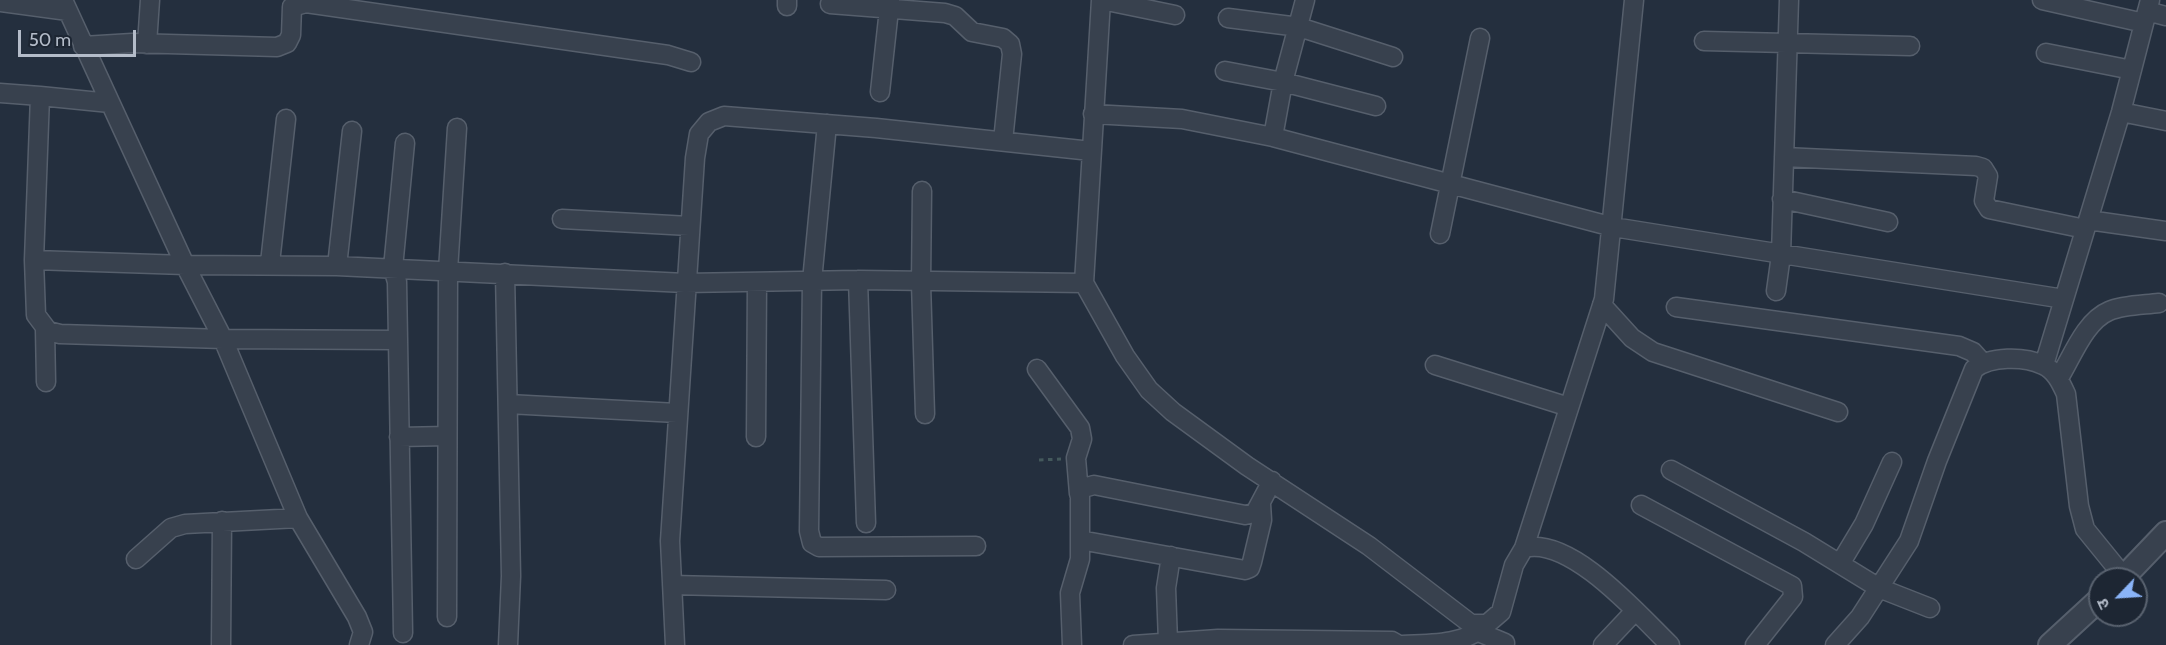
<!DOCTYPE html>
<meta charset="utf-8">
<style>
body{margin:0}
#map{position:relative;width:2166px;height:645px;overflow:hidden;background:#242f3e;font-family:Cabin,"Noto Sans Devanagari",sans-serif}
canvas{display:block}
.north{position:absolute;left:2088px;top:567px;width:60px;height:60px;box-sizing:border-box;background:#1d2633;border:2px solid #59626f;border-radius:50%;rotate:245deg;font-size:16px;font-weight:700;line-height:24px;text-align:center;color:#b4bcc9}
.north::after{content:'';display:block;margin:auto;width:21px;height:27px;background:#8ab4f8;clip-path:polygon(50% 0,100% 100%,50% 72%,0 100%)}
.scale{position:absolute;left:18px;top:30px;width:118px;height:27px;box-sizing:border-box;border:3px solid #b4bcc9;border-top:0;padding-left:8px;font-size:18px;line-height:21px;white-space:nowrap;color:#b4bcc9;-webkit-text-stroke:4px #1d2633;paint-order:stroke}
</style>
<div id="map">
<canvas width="2166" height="645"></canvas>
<div class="north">उ</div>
<div class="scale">50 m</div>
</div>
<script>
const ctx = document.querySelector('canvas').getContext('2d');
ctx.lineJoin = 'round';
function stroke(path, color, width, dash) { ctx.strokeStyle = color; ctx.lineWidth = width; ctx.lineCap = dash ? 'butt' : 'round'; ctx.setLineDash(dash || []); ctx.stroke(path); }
const minor = new Path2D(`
 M63,0L185,265L223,339L298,518L357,617L363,632L359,645
 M1101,0L1084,283L1125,356L1149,390L1173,412L1247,466L1369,546L1471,624H1487L1501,612L1514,565L1524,548C1571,536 1639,615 1670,645
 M1102,0L1175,15
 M2042,0L2144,23
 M0,2L68,11
 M830,4L945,13L955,16L972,32L1003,38L1010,44L1012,54L1003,141
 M787,6V0
 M2147,11L2166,16
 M1228,18L1299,27L1393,57
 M1704,41L1910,46
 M147,44L150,0
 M83,46L132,43L277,47L287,43L291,35L292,7L306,3L668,55L691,62
 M2046,53L2132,70
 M1225,71L1283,82L1376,106
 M880,92L890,0
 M0,93L40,96
 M110,103L40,96L34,260L36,315L48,331L60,334L223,339L397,340
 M2121,112L2166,121
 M1093,114L1182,119L1273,137L1613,227L2064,299
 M827,124L812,281L809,531L812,543L819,547L976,546
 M1273,137L1283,82L1305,0
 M1784,157L1976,166L1983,168L1988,176L1984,201L1989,209L2085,229
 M922,191L921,283L925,414
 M1782,199L1888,222
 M562,219L689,226
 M2088,220L2166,231
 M1440,234L1480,38
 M34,260L185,265L337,266L685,283L858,280L1084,283
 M270,263L286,119
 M337,266L352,131
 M505,273L511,576L508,645
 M858,280L866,523
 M1776,291L1781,255L1789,0
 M1602,305L1632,338L1653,352L1838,412
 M1676,307L1959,346L1973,352L1982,362
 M45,329L46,382
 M1435,365L1569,407
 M2044,365L2121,112L2150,0
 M1037,369L1080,428L1082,439L1076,458L1079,494
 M2059,378C2072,357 2085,321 2109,311C2123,305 2143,305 2159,303
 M508,404L677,413
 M399,437L447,436
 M756,437L757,282
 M1671,470L1804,542L1879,588L1930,608
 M1641,505L1792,586L1793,597L1755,645
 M1080,540L1245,570L1250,568L1252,562L1262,520L1261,504
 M1524,548L1604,299L1634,0
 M136,559L171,528L185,524L298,518
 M1840,564L1864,524L1892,462
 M672,585L886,590
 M447,617L448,271L457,128
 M403,633L397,282L393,268L405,143
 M1481,633L1505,643
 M1168,642L1166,588L1171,556
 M221,645L222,521
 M675,645L670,541L695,158L699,134L709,122L724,116L876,128L1091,151
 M1072,645L1070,593L1080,559V489L1094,485L1245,515L1255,513L1272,481
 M1133,645L1218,639L1392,641L1399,645C1430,644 1466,645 1487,624
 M1603,645L1635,611
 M1835,645L1860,617L1909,541L1937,461L1974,369C1990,356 2024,356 2043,365C2055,370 2061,383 2066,394L2079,506L2085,529L2124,577`);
const tertiary = new Path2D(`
 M2122,579L2166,533
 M2050,645L2100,599`);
stroke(minor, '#565f6c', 21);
stroke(tertiary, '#565f6c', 26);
stroke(new Path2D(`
 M1039,460L1061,459`), '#44595c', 3, [4.5, 4.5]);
stroke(minor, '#38414e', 18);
stroke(tertiary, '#38414e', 22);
</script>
